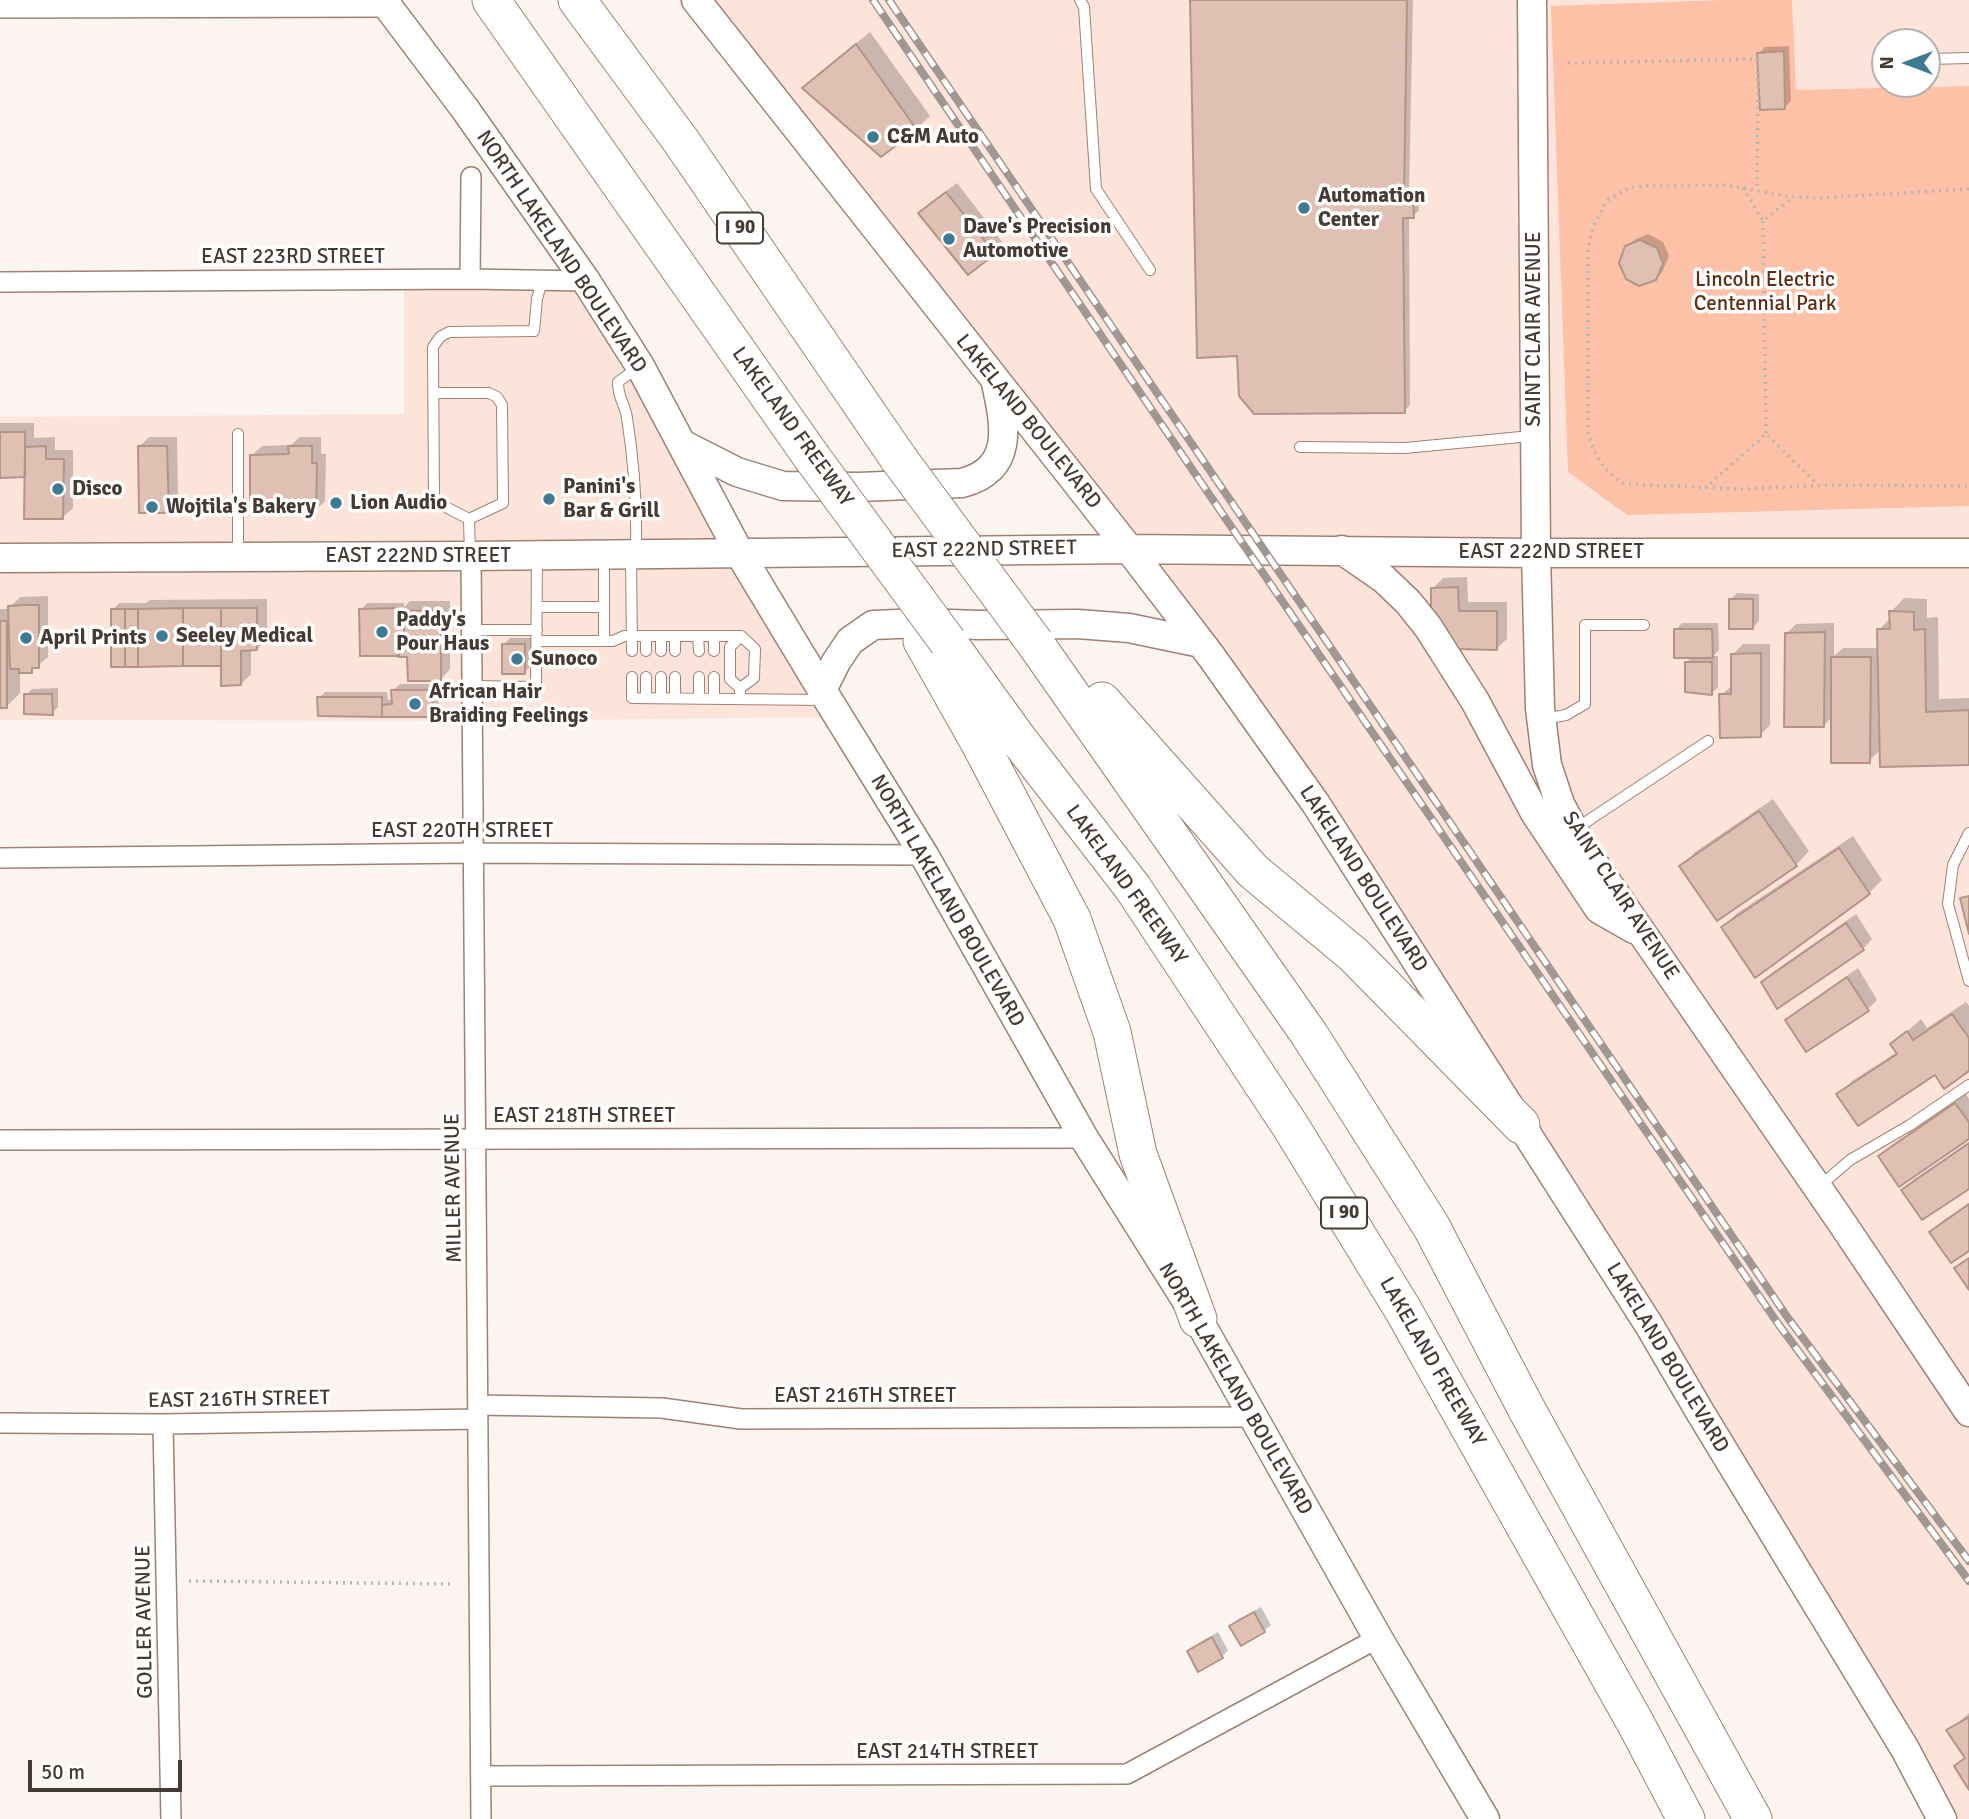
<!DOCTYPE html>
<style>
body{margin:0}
#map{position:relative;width:1969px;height:1819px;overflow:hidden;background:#fbf4f1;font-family:Signika,sans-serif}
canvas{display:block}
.north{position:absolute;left:1871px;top:28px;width:70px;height:70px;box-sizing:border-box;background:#fff;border:2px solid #b5b0ae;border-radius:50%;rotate:270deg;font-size:19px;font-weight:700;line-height:28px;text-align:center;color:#463a34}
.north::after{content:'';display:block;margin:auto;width:24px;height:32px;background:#3e7b92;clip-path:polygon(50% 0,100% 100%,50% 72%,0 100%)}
.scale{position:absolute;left:28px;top:1760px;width:154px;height:32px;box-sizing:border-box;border:4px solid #463a34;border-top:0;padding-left:9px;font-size:21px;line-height:24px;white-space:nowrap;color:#463a34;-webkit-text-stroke:5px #fff;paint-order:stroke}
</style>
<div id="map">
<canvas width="1969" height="1819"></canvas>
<div class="north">N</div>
<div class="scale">50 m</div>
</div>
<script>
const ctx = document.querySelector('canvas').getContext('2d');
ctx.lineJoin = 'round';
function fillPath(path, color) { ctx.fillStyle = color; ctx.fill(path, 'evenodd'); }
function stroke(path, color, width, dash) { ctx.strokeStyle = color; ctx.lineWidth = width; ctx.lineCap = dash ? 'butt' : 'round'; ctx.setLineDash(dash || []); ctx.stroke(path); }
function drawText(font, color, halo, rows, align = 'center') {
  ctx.font = font + ' Signika,sans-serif'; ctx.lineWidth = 7; ctx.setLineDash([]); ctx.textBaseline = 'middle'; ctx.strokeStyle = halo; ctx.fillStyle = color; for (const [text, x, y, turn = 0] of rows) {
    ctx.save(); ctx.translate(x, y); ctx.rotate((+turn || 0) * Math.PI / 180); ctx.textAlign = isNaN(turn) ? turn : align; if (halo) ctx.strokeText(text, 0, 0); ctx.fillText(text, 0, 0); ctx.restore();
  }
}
fillPath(new Path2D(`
 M696,0H1969V1819H1942L1316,804ZM1885,42H1927V84H1885Z
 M404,280L586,281L838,717L471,721L0,720V417L404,414Z`), '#fde4da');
fillPath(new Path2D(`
 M1723,0H1792L1796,90L1969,86V506L1627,515L1568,472L1551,6Z`), '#fdc1a7');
fillPath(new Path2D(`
 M1192,0H1413L1409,192H1419V210L1413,216H1409L1410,405L1404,411L1239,354Z
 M870,32L930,116L916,129L881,155L804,88L817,75Z
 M1789,46L1791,101L1785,107L1759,53L1765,47Z
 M957,183L1003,243L994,253L920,213L930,203Z
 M1648,234L1663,242L1669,256L1662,272L1656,279L1627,247L1634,240Z
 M0,423H34V438L55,437V450H73V508L63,517L27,476H0Z
 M149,437H177L178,501L168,511L139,447Z
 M300,437H321V454H326L325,501L316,510L252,455L262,446L291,445Z
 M1467,577L1468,602H1507V639L1497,648L1433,588L1443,578Z
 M1737,593L1759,594V621L1753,628L1731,599Z
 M48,596V657L31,671H20V693L7,706H0V609H10V607L20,597Z
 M1904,598L1927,599V618L1938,617L1939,699L1969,698V763L1881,749L1869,761L1833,716L1823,726L1786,634L1796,624L1834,623V656L1843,648H1879V630L1891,617V612Z
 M267,599V639L257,649H251V674L241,684L222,664L113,610L119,603H146L150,600Z
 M410,601H450V669L441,679L409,655L361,610L367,603H404V607Z
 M1682,623H1718L1719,650L1713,656H1718V687L1712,693L1686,663L1693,656L1676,630Z
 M510,638H531V666L524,672L504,644Z
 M1743,644H1770V725L1760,735L1721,695L1733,685V654Z
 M400,684H438L439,709L432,715L319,698L325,692H387L388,700L394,699L393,690Z
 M58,688V707L52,713L26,695L32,689Z
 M1773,799L1809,851L1796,865L1682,866L1695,852Z
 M1853,836L1882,880L1869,893L1723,927L1736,914Z
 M1856,914L1872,939L1863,949L1763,982L1773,972Z
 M1858,968L1877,1000L1868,1009L1788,1020L1797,1011Z
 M1966,1002L1969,1006V1069L1936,1073L1839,1095L1852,1081L1897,1052L1892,1045L1921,1019L1927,1028Z
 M1966,1094L1969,1099V1136L1880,1156L1890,1146Z
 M1969,1142V1187L1903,1190L1913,1180Z
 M1969,1203V1249L1931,1232L1941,1222Z
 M1261,1607L1271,1625L1264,1631L1231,1626L1237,1620Z
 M1218,1632L1228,1650L1222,1657L1189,1651L1195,1645Z
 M1969,1713V1786L1956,1766L1966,1756L1949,1731Z`), '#0003');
const building = new Path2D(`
 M1190,0H1407L1404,198H1413L1414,218H1403L1405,413L1254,414L1239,396L1237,356L1197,358Z
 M856,44L917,130L881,157L802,88Z
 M1784,51L1785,109L1760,110L1757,53Z
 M946,192L995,254L968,275L918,213Z
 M1640,240L1657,248L1663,264L1656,280L1639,286L1626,279L1619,263L1625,246Z
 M0,432H25V477L0,478Z
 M46,446V459H64L63,519H24L25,447Z
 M138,446H167L169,513H139Z
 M288,446H312V463H317L316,512L250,511V455L289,454Z
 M1458,587L1459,611H1497V650L1456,649L1431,616V588Z
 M1729,599H1753V629H1729Z
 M25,605H39V668H32V673H19V669H10L8,606Z
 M183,608V666L138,667V609Z
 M183,608H221V666H183Z
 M221,608H257V650L241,651V685L221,686Z
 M399,608V627H404V635H399V656H360L359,609Z
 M111,609H125V667H111Z
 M125,609H138V667H125Z
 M441,610V681H408L407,657H399V635H404V627H399V611Z
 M1889,611L1914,612V630L1925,629L1926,712L1969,710V765L1880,767L1877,629H1890Z
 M0,621H7V708H0Z
 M1674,629H1712L1713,658H1674Z
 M1825,632L1824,727H1784L1785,633Z
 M502,644H525V674H502Z
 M1761,653V737L1720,738L1719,694H1731V654Z
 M1831,657H1871L1870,763H1831Z
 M1685,662H1712V695L1685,692Z
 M391,690H432L433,717H382V705L392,704Z
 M24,694H52L53,715L24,714Z
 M317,697H382V717L318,716Z
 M1759,811L1797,866L1717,921L1679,866Z
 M1839,848L1870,894L1755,978L1721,927Z
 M1969,896V934L1960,898Z
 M1846,923L1864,950L1777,1009L1761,982Z
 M1847,977L1869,1011L1806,1052L1785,1020Z
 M1952,1014L1969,1038V1071L1944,1089L1935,1075L1858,1126L1836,1094L1897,1054L1890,1044L1907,1031L1913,1040Z
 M1955,1103L1969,1122V1139L1899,1187L1878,1156Z
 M1969,1143V1189L1922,1220L1901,1190Z
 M1969,1204V1251L1951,1263L1929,1232Z
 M1969,1258V1290L1954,1268Z
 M1254,1612L1265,1632L1241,1646L1229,1626Z
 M1212,1637L1223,1658L1198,1672L1187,1651Z
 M1969,1717V1790L1954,1766L1965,1758L1946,1730Z`);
fillPath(building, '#e0c0b2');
stroke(building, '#b39587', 2);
const lane = new Path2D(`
 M1080,0L1084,7L1096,189L1150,270
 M1928,59L1969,58
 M434,393H489L497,397L502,405L503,503L469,519
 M1300,447L1405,448L1531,436
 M636,550C637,507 634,462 627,418C625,403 618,400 618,382L637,368
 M470,555L469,519L434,501L433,347L440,337L449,332L534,331L537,299L542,281
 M238,556V434
 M604,557V641
 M631,557L632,651
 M537,607H604
 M471,630H537
 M646,636V651
 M661,636V651
 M675,636V651
 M698,636L699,651
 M714,636V651
 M537,641H613L624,636H741L755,649L754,678L740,688
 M632,677V698L824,700
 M646,677V698
 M661,677V698
 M675,677V698
 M699,677V699
 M714,677V699
 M471,686L536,687L537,557
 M740,692V688L730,679V647L741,636
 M1545,719L1566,715L1585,704V625H1644
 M1577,828L1708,741
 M1969,833L1953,865L1948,904L1969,981
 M1821,1185L1850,1160L1910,1125L1969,1085`);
const street = new Path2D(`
 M0,8L388,7
 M470,279L471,177
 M0,282L470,279L586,281
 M471,556L481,1819
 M0,858L473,853L924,855
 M0,1140L1084,1138
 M478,1405L662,1408L741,1419L1253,1417
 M0,1423L163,1424L478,1419
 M163,1424L171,1819
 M481,1776L1127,1774L1378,1638`);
const secondary = new Path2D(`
 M383,0L465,109L586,281L640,366L740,554L822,690L924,855L1084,1138L1198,1319L1378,1638L1485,1819
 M696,0L1129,549L1211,656L1316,804L1649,1325L1700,1412L1905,1749L1942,1819
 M1532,0L1536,553L1540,708L1547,765L1560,804L1584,849L1842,1223L1969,1412
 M682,444L737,472L783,486L858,487L962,483C1015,469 1005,425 996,383
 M1342,550L1384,579L1408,602L1428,627L1475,701L1535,813L1599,909L1634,929
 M0,558L471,556L1129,549L1534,553H1969
 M822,690L836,662L850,641L873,625L922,623L979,625L1078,624L1129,628L1201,643`);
const highway = new Path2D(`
 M491,0L811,456
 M577,0L681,141L899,459
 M922,641L979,742L1072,919L1112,1032L1138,1154L1198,1319
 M948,642L1018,739L1133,888L1291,1127L1402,1308L1636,1724L1686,1819
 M1035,643L1309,1034L1431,1226L1527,1410L1753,1819
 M1102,701L1253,871L1354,955L1521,1125`);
stroke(lane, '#9f8174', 12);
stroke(street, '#9f8174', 22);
stroke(secondary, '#9f8174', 31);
stroke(highway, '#9f8174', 39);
stroke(new Path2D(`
 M1568,63L1758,59L1757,190
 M1743,188L1763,221L1792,198
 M1969,189L1819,198L1786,196L1725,185L1645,186L1629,188L1609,199L1604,206L1594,225L1588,248V432C1593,453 1605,474 1625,484L1740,489L1828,485L1969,486
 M1763,221L1766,434
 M1705,488L1766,434L1818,485
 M189,1581L455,1584`), '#bdb5b1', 3.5, [2, 5]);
stroke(lane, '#fff', 10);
stroke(street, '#fff', 19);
stroke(secondary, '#fff', 28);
stroke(highway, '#fff', 37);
const rail = new Path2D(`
 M873,0L1230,525L1779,1325L1969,1581
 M889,0L1788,1318L1969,1561`);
stroke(rail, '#a09792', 8);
stroke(rail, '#fff', 5, [16]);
const highwayBridge = new Path2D(`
 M811,456L948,642
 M899,459L1035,643`);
stroke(highwayBridge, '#9f8174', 39, []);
stroke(highwayBridge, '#fff', 37);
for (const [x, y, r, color] of [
 [873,137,7,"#3e7b92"],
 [1304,208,7,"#3e7b92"],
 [949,239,7,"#3e7b92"],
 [58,489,7,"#3e7b92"],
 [549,499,7,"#3e7b92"],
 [336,503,7,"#3e7b92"],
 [152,507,7,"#3e7b92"],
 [382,632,7,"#3e7b92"],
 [162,636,7,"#3e7b92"],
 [26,638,7,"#3e7b92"],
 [517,659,7,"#3e7b92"],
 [415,704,7,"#3e7b92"]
]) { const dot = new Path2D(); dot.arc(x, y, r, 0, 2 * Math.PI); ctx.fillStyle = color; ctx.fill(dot); stroke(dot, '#fff', 2.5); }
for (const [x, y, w] of [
 [740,228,46],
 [1344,1213,46]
]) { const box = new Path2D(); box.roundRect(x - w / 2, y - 15.5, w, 31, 5); ctx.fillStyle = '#fff'; ctx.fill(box); stroke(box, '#463a34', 2); }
drawText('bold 19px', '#463a34', null, [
 ["I 90",740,228],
 ["I 90",1344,1213]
]);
drawText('bold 21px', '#463a34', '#fff', [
 ["C&M Auto",887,137],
 ["Automation",1318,196],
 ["Center",1318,220],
 ["Dave's Precision",963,227],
 ["Automotive",963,251],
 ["Panini's",563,487],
 ["Bar & Grill",563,511],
 ["Disco",72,489],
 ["Lion Audio",350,503],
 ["Wojtila's Bakery",166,507],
 ["Paddy's",396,620],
 ["Pour Haus",396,644],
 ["Seeley Medical",176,636],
 ["April Prints",40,638],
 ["Sunoco",531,659],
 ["African Hair",429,692],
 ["Braiding Feelings",429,716]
], 'left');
drawText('21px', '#463a34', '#fff', [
 ["NORTH LAKELAND BOULEVARD",561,252,56],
 ["EAST 223RD STREET",293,257],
 ["SAINT CLAIR AVENUE",1534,329,-90],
 ["LAKELAND BOULEVARD",1028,422,51],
 ["LAKELAND FREEWAY",792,427,54],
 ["EAST 222ND STREET",984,550,-1],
 ["EAST 222ND STREET",1551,552],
 ["EAST 222ND STREET",418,556],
 ["EAST 220TH STREET",462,831],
 ["LAKELAND BOULEVARD",1363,879,57],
 ["LAKELAND FREEWAY",1126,885,54],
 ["SAINT CLAIR AVENUE",1620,896,57],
 ["NORTH LAKELAND BOULEVARD",947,901,60],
 ["EAST 218TH STREET",584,1116],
 ["MILLER AVENUE",454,1188,-91],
 ["LAKELAND BOULEVARD",1667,1358,59],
 ["LAKELAND FREEWAY",1432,1362,60],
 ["NORTH LAKELAND BOULEVARD",1235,1389,60],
 ["EAST 216TH STREET",865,1396],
 ["EAST 216TH STREET",239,1400,-1],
 ["GOLLER AVENUE",145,1622,-91],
 ["EAST 214TH STREET",947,1752]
]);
drawText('21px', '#612e15', '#fff', [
 ["Lincoln Electric",1765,280],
 ["Centennial Park",1765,304]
]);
</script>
